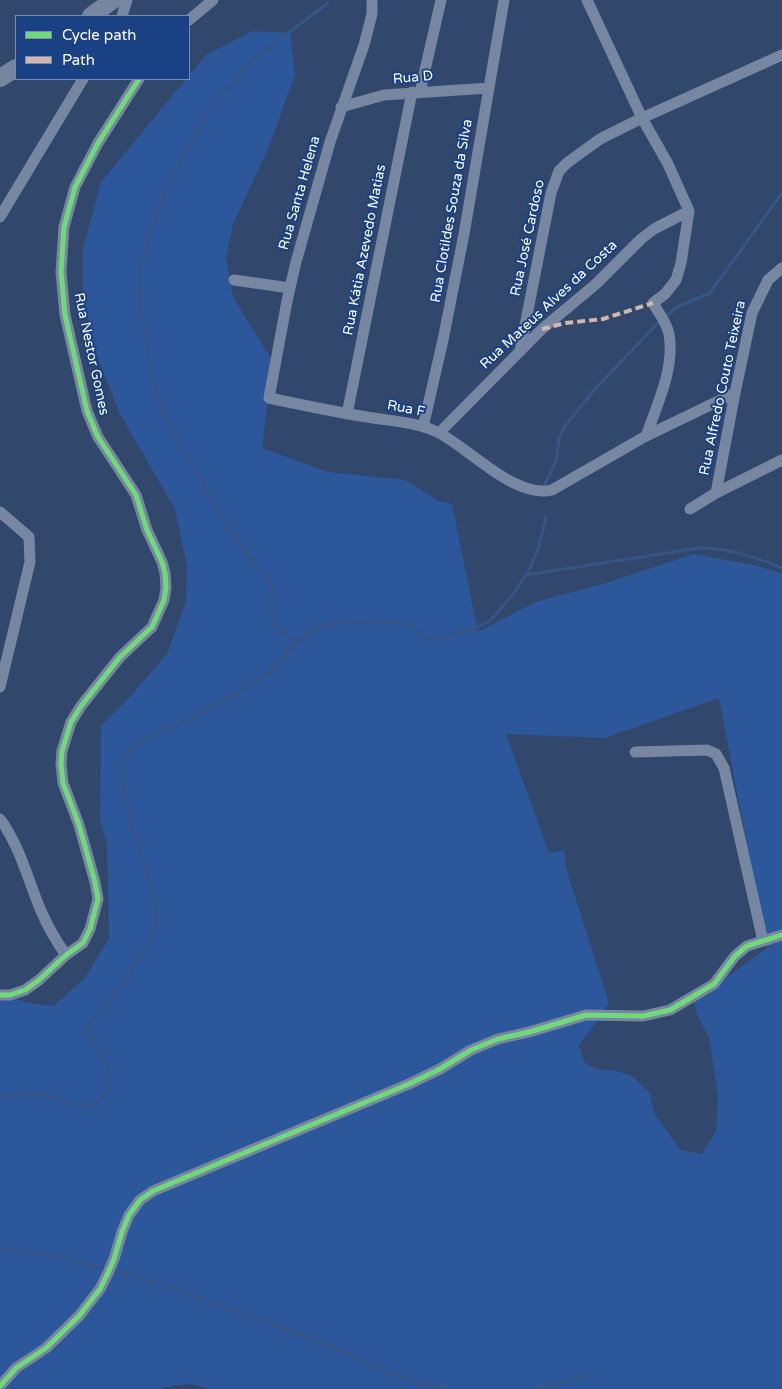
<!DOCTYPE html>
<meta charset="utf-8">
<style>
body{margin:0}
#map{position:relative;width:782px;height:1389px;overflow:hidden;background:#31476b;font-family:"Varela Round",sans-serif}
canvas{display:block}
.legend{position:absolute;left:15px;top:15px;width:175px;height:65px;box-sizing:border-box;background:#194183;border:1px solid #758db5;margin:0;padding:6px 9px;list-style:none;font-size:15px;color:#fff}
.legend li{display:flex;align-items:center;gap:10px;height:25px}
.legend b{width:25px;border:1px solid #758db5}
</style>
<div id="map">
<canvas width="782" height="1389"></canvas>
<ul class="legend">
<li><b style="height:6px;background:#71d979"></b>Cycle path</li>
<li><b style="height:6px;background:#d1b7ad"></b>Path</li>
</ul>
</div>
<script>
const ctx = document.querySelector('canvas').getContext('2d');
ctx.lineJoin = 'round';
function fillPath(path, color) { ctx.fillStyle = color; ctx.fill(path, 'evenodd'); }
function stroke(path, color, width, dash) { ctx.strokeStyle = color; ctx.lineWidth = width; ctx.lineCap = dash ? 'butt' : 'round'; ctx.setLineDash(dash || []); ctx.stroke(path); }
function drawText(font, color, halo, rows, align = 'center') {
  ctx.font = font + ' "Varela Round",sans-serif'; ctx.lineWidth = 4; ctx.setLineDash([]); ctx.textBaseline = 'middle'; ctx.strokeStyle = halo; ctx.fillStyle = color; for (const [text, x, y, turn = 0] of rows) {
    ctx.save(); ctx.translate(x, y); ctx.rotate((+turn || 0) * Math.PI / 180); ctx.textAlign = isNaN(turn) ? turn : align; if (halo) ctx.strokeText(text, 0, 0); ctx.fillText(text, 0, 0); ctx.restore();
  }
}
fillPath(new Path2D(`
 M252,31L290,33L295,75L268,149L233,224L226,258L233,297L272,361L262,448L328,472L405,480L439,501L452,504L478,632L536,602L606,583L694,554L748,564L782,573V1389H207C192,1380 173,1386 156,1389H0V993L28,1003L53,1006L84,979L109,939L107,844L100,820L101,726L125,702L167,654L186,601L187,567L175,509L120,414L97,356L83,302V249L101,182L186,79H189V75L206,55ZM719,698L767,948L694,1001L697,1015L709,1037L718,1095L716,1131L702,1154L680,1150L654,1113L650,1093L632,1076L617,1071L596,1069L585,1063L579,1046L609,1003L566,868L564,850L549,853L506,734L605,738Z`), '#2d579b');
stroke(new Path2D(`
 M665,317L677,307L710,293L782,193
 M545,484L556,461L559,439L565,426L594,390L660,321
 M526,575L699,548C729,548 755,557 782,568
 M298,644L276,627C268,614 273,602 273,587L243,548L210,497L175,436L164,412L156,391L150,367L142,318L139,273L151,230L171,178L199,127L222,94L254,59L328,3
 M0,1098C13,1096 26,1093 39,1094C62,1095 87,1121 106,1092C109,1087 112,1080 110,1074C107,1059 92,1044 86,1029L126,980L149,941L157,921V912L150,879L131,823L120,768C126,740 166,731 188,720C200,714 211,707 222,701C239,692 258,682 273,669C285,659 307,630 320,626C349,618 379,622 407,624L411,625L424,637L442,638L476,628L491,620L513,594L528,572L538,549L546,517
 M0,1250L48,1254L107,1269
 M114,1270C187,1292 259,1319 330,1346C350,1354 369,1365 389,1373C408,1380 428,1385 448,1389
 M537,1389L590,1375`), '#375584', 3);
stroke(new Path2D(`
 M372,0V14L364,45L330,142L296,262L287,301L269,398C302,405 335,412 367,417C390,421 418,422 439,433C470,449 515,499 552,490L646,436L735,393
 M587,0L642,118L668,164L689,211L681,263L676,280L665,294L653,303C658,312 667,323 669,334C675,368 657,405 646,436
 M122,16L127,0
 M189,20L213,0
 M420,92L441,0
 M341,107L384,95L489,88
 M0,217L83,79
 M234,280L290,288
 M520,351L551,193L559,171L567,163L600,139L642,118L782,55
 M347,414L412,92
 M423,427L443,340L464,234L504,0
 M439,433L542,329L596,284L641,239L654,229L689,211
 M716,493L735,393L752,313L768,280L782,268
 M690,509L716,493L782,460
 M0,512L29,537L30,562L0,687
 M635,752L707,750L716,754L724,768L763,941
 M0,819C20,846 28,880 41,911C48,927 56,941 66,955
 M0,995H10L25,990L39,980L66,955L83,943L90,929L98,899L95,882L79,825L63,783L61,764L62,751L71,722L81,706L120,657L152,627L164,600L166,588L165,573L162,562L147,530L136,495L98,437L87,411L65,315L61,272L64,227L75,187L98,143L139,79
 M0,1386L16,1368L46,1348L79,1316L100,1289L108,1273L114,1259L122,1232L129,1215L140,1200L153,1191L409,1084L440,1069L471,1050L498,1039L529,1032L586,1015L643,1016L670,1010L714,984L735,956L747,946L782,935`), '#7787a1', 11);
stroke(new Path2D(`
 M91,16L113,0
 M0,78L16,68`), '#76869e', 18);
stroke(new Path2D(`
 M542,329L565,323L603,319L653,303`), '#d1b7ad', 4, [8, 4]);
stroke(new Path2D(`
 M0,995H10L25,990L39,980L66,955L83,943L90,929L98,899L95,882L79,825L63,783L61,764L62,751L71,722L81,706L120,657L152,627L164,600L166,588L165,573L162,562L147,530L136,495L98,437L87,411L65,315L61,272L64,227L75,187L98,143L139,79
 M0,1386L16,1368L46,1348L79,1316L100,1289L108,1273L114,1259L122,1232L129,1215L140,1200L153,1191L409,1084L440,1069L471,1050L498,1039L529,1032L586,1015L643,1016L670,1010L714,984L735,956L747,946L782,935`), '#71d979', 5);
drawText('14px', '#fff', '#194183', [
 ["Rua D",413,78,-5],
 ["Rua Santa Helena",300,193,-74],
 ["Rua Clotildes Souza da Silva",452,211,-80],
 ["Rua José Cardoso",528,238,-78],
 ["Rua Kátia Azevedo Matias",365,250,-79],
 ["Rua Mateus Alves da Costa",549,305,-43],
 ["Rua Nestor Gomes",91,354,78],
 ["Rua Alfredo Couto Teixeira",723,388,-78],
 ["Rua F",406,409,11]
]);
</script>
